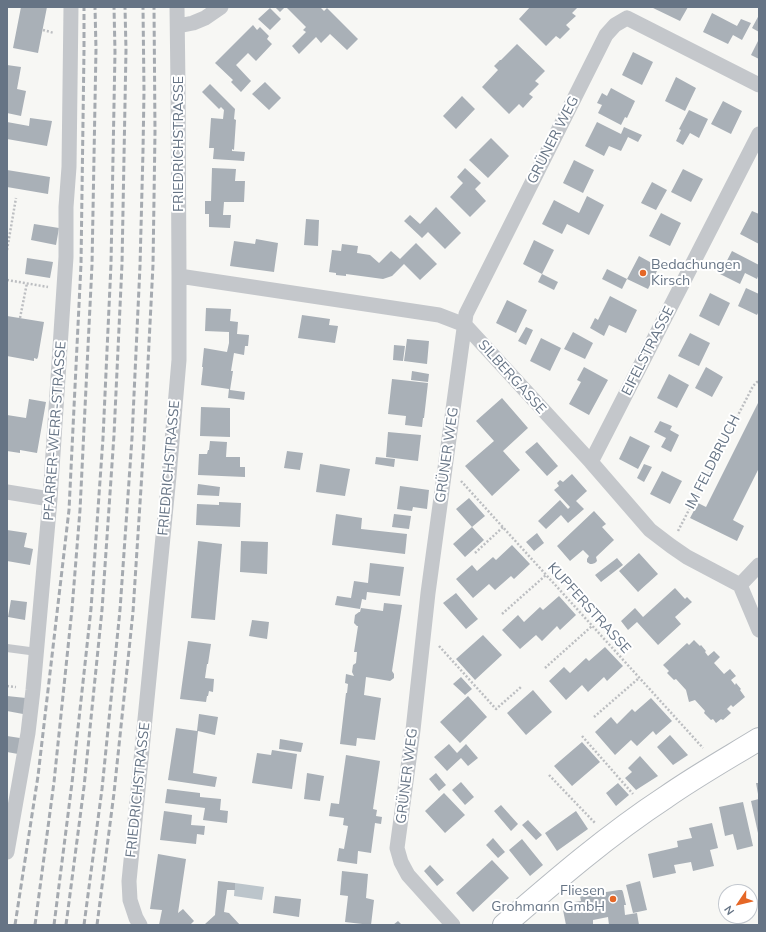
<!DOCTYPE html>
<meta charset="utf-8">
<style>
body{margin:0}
#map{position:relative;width:766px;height:932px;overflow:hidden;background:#f7f7f4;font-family:Mulish,sans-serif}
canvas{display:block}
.frame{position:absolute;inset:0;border:8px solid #667485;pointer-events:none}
.north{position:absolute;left:718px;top:884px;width:40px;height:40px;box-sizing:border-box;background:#fff;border:1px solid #c2c7ce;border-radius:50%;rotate:235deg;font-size:11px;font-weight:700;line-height:16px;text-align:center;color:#667485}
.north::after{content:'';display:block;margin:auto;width:14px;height:18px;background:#e56726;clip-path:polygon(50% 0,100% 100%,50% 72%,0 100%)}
</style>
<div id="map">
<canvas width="766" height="932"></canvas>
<div class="frame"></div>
<div class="north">N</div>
</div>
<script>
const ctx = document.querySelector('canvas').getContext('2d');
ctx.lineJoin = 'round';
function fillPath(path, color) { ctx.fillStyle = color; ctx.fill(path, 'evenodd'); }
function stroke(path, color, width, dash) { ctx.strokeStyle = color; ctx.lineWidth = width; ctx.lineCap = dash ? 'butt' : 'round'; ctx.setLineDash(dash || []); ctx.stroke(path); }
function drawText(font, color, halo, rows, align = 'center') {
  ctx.font = font + ' Mulish,sans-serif'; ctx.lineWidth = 4; ctx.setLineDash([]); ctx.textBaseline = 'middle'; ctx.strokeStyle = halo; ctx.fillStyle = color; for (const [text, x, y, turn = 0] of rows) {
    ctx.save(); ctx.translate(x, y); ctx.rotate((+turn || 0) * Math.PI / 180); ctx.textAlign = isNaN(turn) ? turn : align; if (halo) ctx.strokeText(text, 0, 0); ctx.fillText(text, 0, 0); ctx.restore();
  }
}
fillPath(new Path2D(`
 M235,883L264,887L262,900L234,896Z`), '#bcc5cb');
fillPath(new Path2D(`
 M21,7H47L38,53L13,48Z
 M275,7H285L280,12Z
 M286,7H320L324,11L327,8L358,39L347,50L330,34L321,43L316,37L299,54L292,46L306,32L303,30L306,27Z
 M530,7H578L572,13L576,16L566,25L570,29L560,39L556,36L546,46L519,19Z
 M651,7H688L680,21Z
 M270,8L281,19L270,30L258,19Z
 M712,13L737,26L741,19L751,23L742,40L733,35L728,44L703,32Z
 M759,15V32L752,28Z
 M253,25L257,30L260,27L269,36L267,39L272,44L256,61L248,53L236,65L251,81L241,92L231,82L233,80L215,63Z
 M759,39V59L751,55Z
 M517,44L545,71L535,81L539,84L529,94L533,97L523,108L519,104L509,114L482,87L498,70L494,66L500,60H501Z
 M633,52L653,62L642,85L622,75Z
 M7,65L21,67L17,89L26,91L21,116L7,113Z
 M676,77L696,88L685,111L665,101Z
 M265,82L281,98L269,110L252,94Z
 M210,84L235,109L234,119L236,120L234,150L232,149V151L245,152L244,161L213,159L214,148H209L211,118L223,119L224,110L221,107L219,109L202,92Z
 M611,88L635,101L627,118L625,117L621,125L598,113L602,105L597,103L602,93L607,96Z
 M462,96L475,109L456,129L443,116Z
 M723,101L742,111L731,134L711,124Z
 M689,110L708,119L699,138L690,133L683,145L676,141L681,130L679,129Z
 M30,118L52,121L47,146L7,139V122L29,126Z
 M597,122L621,134L624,127L642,135L638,142L628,137L621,151L609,146L604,156L585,146Z
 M491,138L509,156L488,178L469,160Z
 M574,160L594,170L583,193L563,183Z
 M212,168L236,169L235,181H245L244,202H224L223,215H231L230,228L209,227V214H205V201H211Z
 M465,168L481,183L475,189L486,201L470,217L450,197L463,183L457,177Z
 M683,169L703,179L691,202L671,192Z
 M7,170L50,177L48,194L7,187Z
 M652,182L667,190L656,210L641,203Z
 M587,196L604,205L589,235L567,224L562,234L542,224L554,200L579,213Z
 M436,207L461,233L445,249L428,232L422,238L404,221L410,215L420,224Z
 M752,211L759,214V244L740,234Z
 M661,213L681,223L670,246L649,236Z
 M306,219L319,220L318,246L304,245Z
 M34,224L59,228L56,245L31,240Z
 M256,239L278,243L274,272L230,266L234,241L255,244Z
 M534,240L554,250L542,274L523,264Z
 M416,243L437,264L420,280L404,264L392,276L383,279L346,274V276L336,275V273L329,272L332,250L341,251L342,244L358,246L357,253L370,255L379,263L391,251L400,259Z
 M732,251L759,265V274L757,279L745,273L740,284L720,274Z
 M639,256L659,267L648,289L627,279Z
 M27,258L53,262L50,278L25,274Z
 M607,269L627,279L622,289L602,279Z
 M542,274L558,282L554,290L538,282Z
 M746,288L759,294V311L757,315L738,306Z
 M710,293L730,303L719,326L699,316Z
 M610,296L637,310L626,333L609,325L604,336L590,328L595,318L598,320Z
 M507,300L527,310L516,333L496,323Z
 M206,308L231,309L230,321L238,322L237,334L249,335L248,346H245L244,355L234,353L231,371H233L230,390L245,392L244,400L228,398L229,389L201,385L203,367H202L204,348L227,352L229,343V332L205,331Z
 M302,315L330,319L329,325L338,326L335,343L298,338Z
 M7,316L44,322L38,357L37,359L34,358V361L7,356Z
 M526,327L533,330L526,345L518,341Z
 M573,332L593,343L585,359L564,349Z
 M690,333L710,343L699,366L678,356Z
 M541,338L561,348L550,371L530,361Z
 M407,339L429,341L427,364L404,361Z
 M394,345L405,346L403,361L393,360Z
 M584,367L608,380L589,415L569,404L581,382L577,380Z
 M706,367L723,377L712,397L695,388Z
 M412,371L429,374L428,382L411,380Z
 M669,374L689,385L677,408L657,398Z
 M392,379L428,383L424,418H423L422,427L405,425L406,416L388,414Z
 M502,398L528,428L503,451L520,470L492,496L465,466L494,441L476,421Z
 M29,399L46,402L37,453L20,450V453L7,451V415L26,418Z
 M759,401V468L733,520L744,526L737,541L690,518L698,503L706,507Z
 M201,407L230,408V437L200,436Z
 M660,421L672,426L670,430L679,435L671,452L661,447L666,438L654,432Z
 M388,432L421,435L418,461L386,457Z
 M630,436L650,446L638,469L619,459Z
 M210,441L227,442L226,457H240V467H245V477L198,475L199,454H207L208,450H209Z
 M537,442L558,466L547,476L525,452Z
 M287,451L303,453L300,470L284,468Z
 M376,457L395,459L394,467L375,464Z
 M320,464L350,469L345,496L316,492Z
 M644,464L652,467L644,482L637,478Z
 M662,471L682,481L670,504L650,494Z
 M572,474L587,491L576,501L584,509L568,523L561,515L546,529L538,521L560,500L568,509L570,507L554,490L559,486L557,483L560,480L563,482Z
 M198,484L220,487L219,496L197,495Z
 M400,486L429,490L427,509L413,507L412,511L397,509Z
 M469,498L485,516L472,527L456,509Z
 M219,502L241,503L240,527L196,525L197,504L219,505Z
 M594,511L606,524L602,527L614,540L596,557L597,561L595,563L592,564H590L587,562V559L589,556L583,550L570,561L557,546Z
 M336,514L362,518L361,529L407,534L405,554L332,545Z
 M394,514L411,516L409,529L392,527Z
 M472,527L484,540L465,557L453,544Z
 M7,530L27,533L24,547L33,549L30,565L7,561Z
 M537,533L544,543L534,551L526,542Z
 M198,541L222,544L215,620L191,618Z
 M241,541L268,542L267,574L240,572Z
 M512,545L530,564L514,579L511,576L495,590L489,584L473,598L456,579L472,565L477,571L493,557L496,560Z
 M639,553L658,574L638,592L619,571Z
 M617,558L623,565L601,582L595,575Z
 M370,563L404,567L400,596L367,592L366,600L362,599L360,609L335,605L337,596L351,598L354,581L368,583Z
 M675,588L685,599L687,597L692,602L675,617L681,624L658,645L637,622L628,630L621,621L635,608L643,617Z
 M456,593L478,619L466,629L443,603Z
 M559,596L576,615L560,630L557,626L542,641L536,635L520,649L502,630L518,615L524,622L540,607L543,610Z
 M11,600L27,602L25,620L8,617Z
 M384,603L402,605L392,671L394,674V678L390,681L366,677L364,695L381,698L375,740L357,738L356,746L340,744L346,693H347L348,684L345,683L346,674L354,676L352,672L353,665L356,663L357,652H354L358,626H357L354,623L355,615L359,612H360L361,608L383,611Z
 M252,620L269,622L267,639L249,636Z
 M483,635L502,655L475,680L456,659Z
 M694,640L700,646L701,645L706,651L705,652L708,656L714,651L720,657L714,663L724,674L730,669L736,676L731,680L735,685L736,683L741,689L740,690L745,697L733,707L731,705L727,709L731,713L723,720L721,719L716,723L713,719L711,720L704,713L705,711L695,700L689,702L686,690L676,679L674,680L667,673L669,671L663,665L687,643L689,645Z
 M188,641L211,644L208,664H207L205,678L214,679L213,692L209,691L208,696H207L206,702L180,699Z
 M605,647L623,666L607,681L604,677L588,692L582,685L566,700L549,681L564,667L570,673L586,658L589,661Z
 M461,677L472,689L465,695L453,684Z
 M533,690L552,712L526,735L507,713Z
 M7,696L26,698L23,714L7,711Z
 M468,696L487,717L460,743L440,722Z
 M651,698L672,721L656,735L653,731L637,746L631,740L615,755L595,732L611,717L617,724L632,709L635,712Z
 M199,714L218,717L215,735L198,731L193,773L217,777L215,787L168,780L176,728L197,731Z
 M670,735L688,755L673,765L657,747Z
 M7,736L20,738L18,754L7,752Z
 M280,739L303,743L301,752L279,749Z
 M582,742L600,762L572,786L554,766Z
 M449,744L457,753L466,744L478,758L468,766L461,758L447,771L434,757Z
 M272,750L297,754L292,789L252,783L257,753L271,755Z
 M346,755L380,761L373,809L377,810L376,816L382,817L381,824L375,823L371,853L358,851L357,864L337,861L339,848L344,849L348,826L343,825L344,818L329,816L331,803L339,804Z
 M640,756L658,776L636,790L625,778L632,772L628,768Z
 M307,773L324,776L320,801L304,799Z
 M436,773L446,785L439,791L429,779Z
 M461,782L474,797L465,805L452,790Z
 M618,783L629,795L616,806L606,793Z
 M756,783H759V794H758Z
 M167,789L200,793V797L221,799L220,810L228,811L227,823L203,820L205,808L165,803Z
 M444,793L465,815L445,833L425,811Z
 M759,799V833H758L751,801Z
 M743,802L753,846L737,850L733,834L725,836L719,807Z
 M501,805L518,824L511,831L494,811Z
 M164,811L192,815L191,825L205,826L204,835L197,834L196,844L160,840Z
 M576,811L588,829L557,851L545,833Z
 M528,820L542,835L536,840L522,825Z
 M712,823L718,848L710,850L714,866L693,871L691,862L674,865L676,873L653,878L648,854L678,847L677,841L692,838L689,828Z
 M493,838L505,852L498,858L486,845Z
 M522,839L543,865L530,876L509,850Z
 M158,854L186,859L178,913L183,909L194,921L190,925H159L162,910L150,909Z
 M492,860L509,878L473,912L456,893Z
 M430,865L444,880L437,886L424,871Z
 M342,871L368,874L366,898L374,900L371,925L345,922L348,896L340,895Z
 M218,881L235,883V890H227L224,912L229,913L240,925H205V924L215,915Z
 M640,881L647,910L633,913L626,885Z
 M619,890H622L623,892L626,905H624L625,915L637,913L639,925H609L608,917L593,920V924L566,925L563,910L569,909L568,903L581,901L580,896Z
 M275,896L301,899L299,917L273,913Z
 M398,921L402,925H393Z`), '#a9b0b7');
const secondary = new Path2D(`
 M504,925C556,880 608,835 666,797C696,776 728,758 759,739`);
stroke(secondary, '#b6bbc0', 24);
stroke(new Path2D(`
 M43,30L54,33
 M7,250L16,198
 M7,280L48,287
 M20,318L27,283
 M461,481L703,748
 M678,531L751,390L753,386L757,382H759
 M475,553L503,527
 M502,614L546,575
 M439,646L496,709L521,687
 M545,668L592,626
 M7,686L16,687
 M594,717L639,678
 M582,736L633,794
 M549,775L595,823`), '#bcbec1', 2.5, [2, 2]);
stroke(new Path2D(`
 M7,648L37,652`), '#c4c7cb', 8);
stroke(new Path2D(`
 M627,18L759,85
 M178,26L193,23L205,18L221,7
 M179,276L439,315L465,325L591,462L650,530L671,546L687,557L740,585L759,630
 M591,462L759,134
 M7,492L50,499
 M740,585L759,565
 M7,852L28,733L33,690L50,499L66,257V207L69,167L71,7
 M140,925L136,918L130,900L129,881L169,476L179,360V276L178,86L177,7
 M453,925L408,875L401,862L397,848L413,730L428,593L466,314L606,35L615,25L627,18`), '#c4c7cb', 15);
stroke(secondary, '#fff', 22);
stroke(new Path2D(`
 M15,925L38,776L69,510L81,264L84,50V7
 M35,925L54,782L72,609L80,510L92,265L96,49L95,7
 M54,925L72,783L91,609L103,438L111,264L115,52L114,7
 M66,925L84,787L102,610L114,435L122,264L126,50L125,7
 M84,925L102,789L120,610L132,438L140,266L143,151L144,91L143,7
 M97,925L114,793L133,612L144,441L153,265L155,132L154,7`), '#a5aab0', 3, [6, 3]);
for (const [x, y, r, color] of [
 [643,273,4,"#e56726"],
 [613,899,4,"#e56726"]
]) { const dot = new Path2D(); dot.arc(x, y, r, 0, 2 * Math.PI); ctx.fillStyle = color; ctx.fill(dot); stroke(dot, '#fff', 1.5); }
drawText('14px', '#667485', '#fff', [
 ["GRÜNER WEG",553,140,-63],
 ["FRIEDRICHSTRASSE",179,144,-90],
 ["EIFELSTRASSE",648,351,-63],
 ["SILBERGASSE",512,377,48],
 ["PFARRER-WERR-STRASSE",55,431,-86],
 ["GRÜNER WEG",447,455,-82],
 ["IM FELDBRUCH",713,462,-63],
 ["FRIEDRICHSTRASSE",169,468,-85],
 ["KUPFERSTRASSE",589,608,48],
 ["GRÜNER WEG",407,776,-83],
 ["FRIEDRICHSTRASSE",138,790,-84]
]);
drawText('14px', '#667485', '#fff', [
 ["Bedachungen",651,265],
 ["Kirsch",651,281],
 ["Fliesen",605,891,"right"],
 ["Grohmann GmbH",605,907,"right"]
], 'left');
</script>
